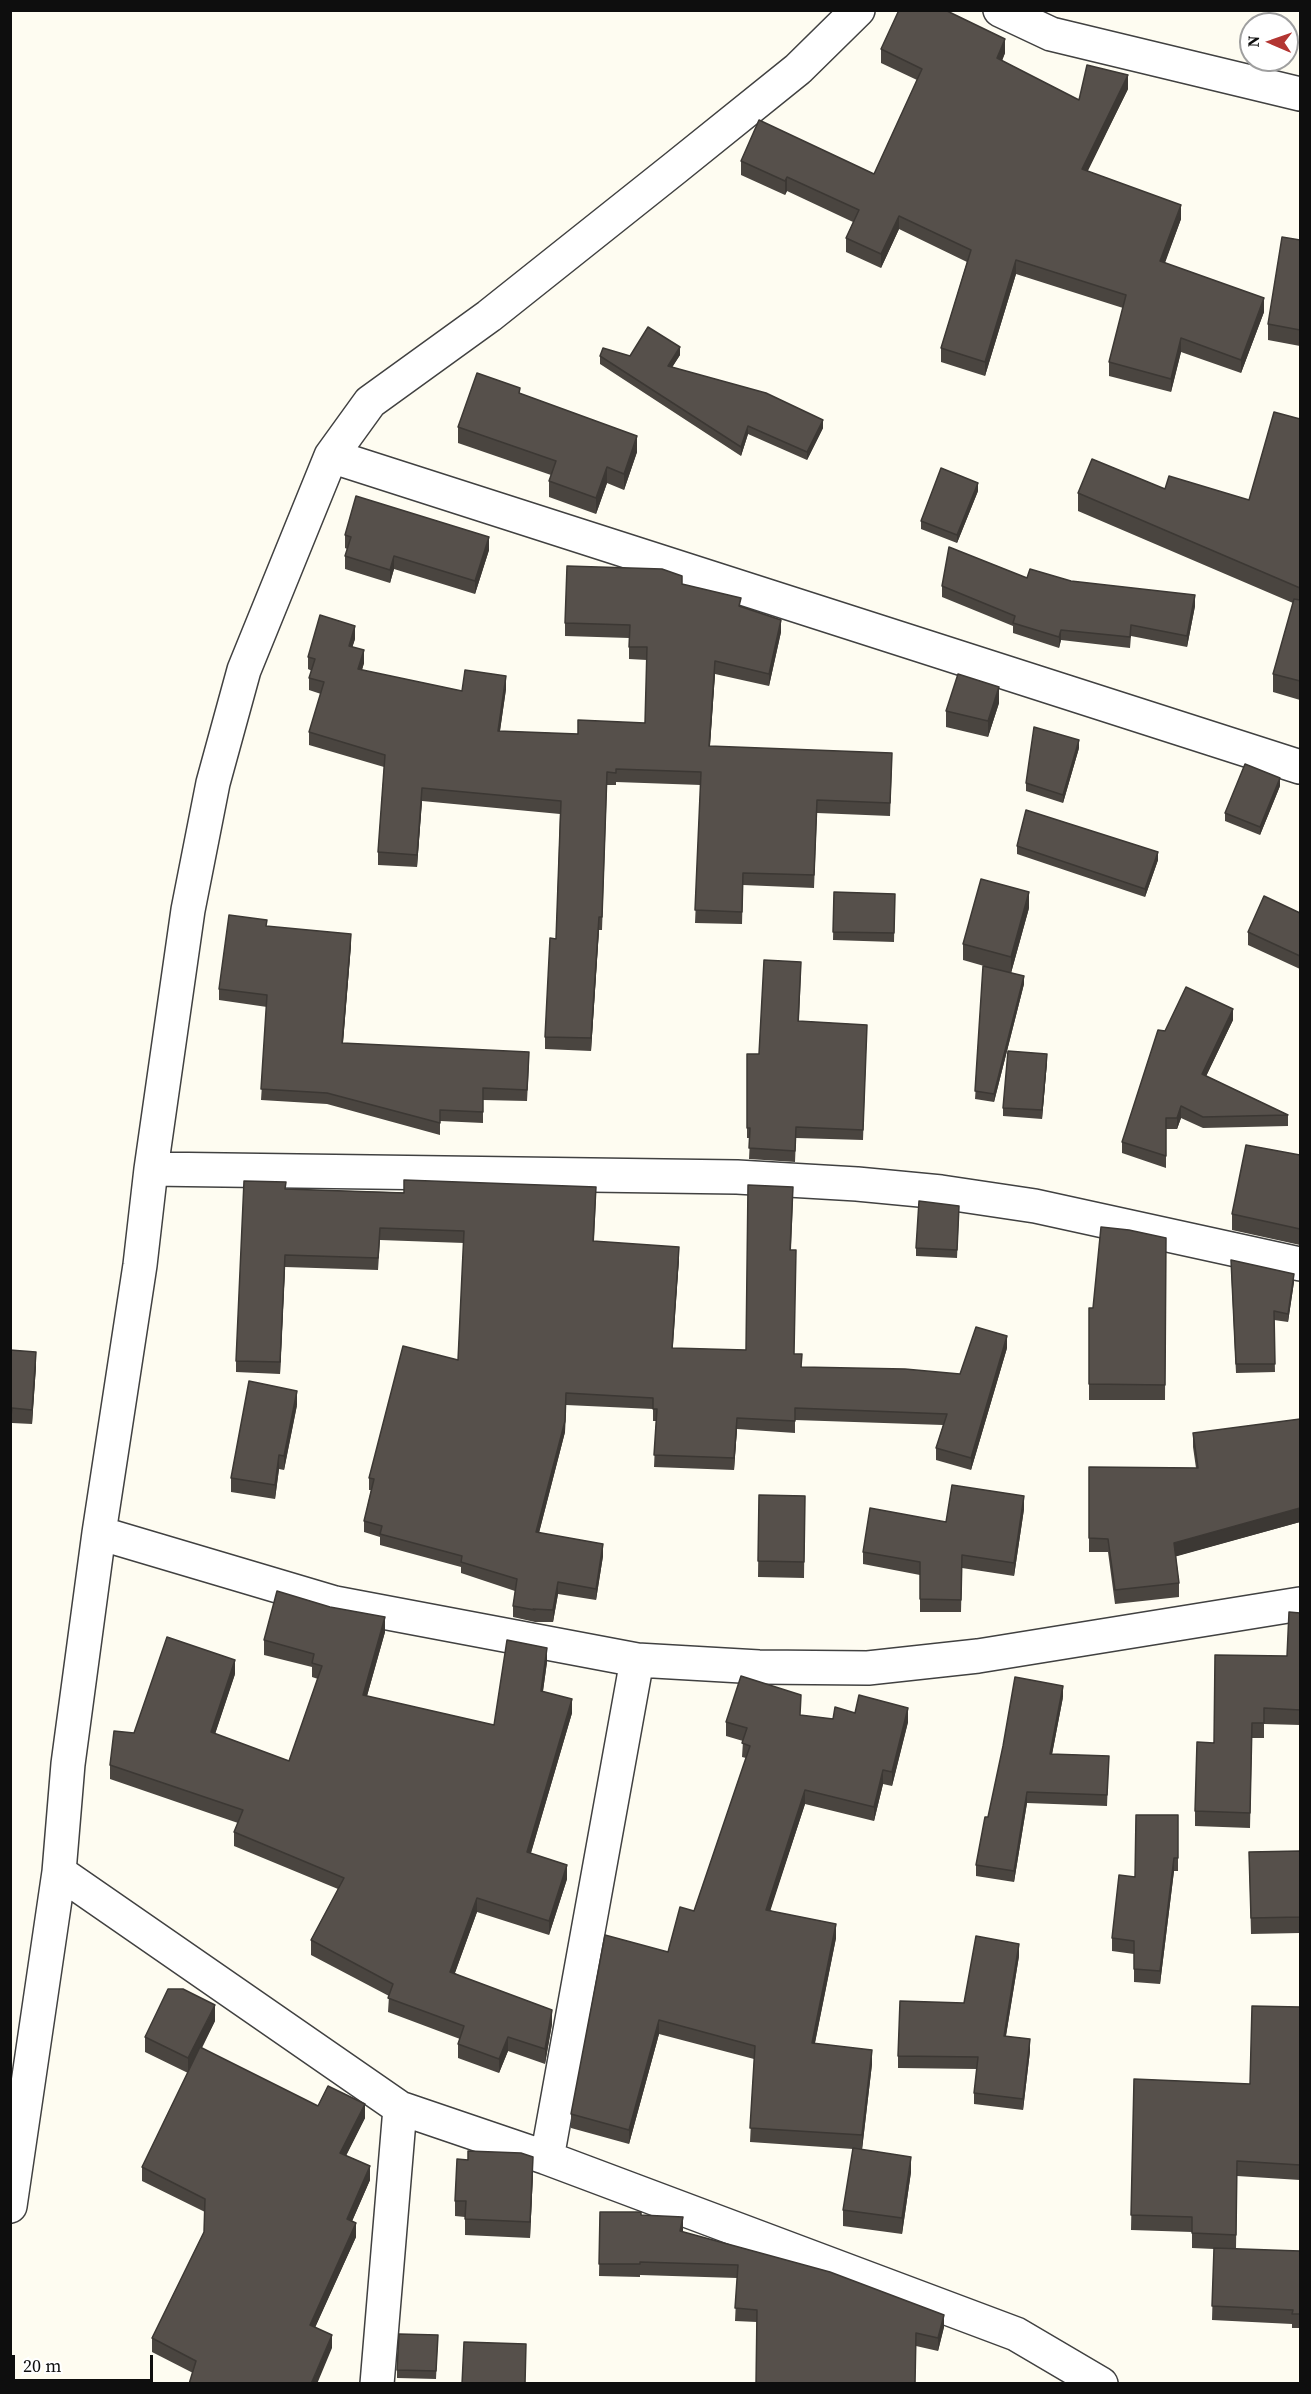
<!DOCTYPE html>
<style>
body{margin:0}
#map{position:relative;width:1311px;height:2394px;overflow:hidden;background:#fefcf1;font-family:"Source Serif 4",serif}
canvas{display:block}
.frame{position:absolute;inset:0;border:12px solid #0e0e0e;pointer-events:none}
.north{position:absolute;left:1239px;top:12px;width:60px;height:60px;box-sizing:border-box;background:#fff;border:2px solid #9f9f9f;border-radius:50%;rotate:272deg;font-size:16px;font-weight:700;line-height:24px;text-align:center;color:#0e0e0e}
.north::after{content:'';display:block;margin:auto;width:21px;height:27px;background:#b33532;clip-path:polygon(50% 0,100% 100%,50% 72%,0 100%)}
.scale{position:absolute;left:12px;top:2355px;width:141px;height:27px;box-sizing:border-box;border:3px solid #0e0e0e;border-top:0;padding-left:8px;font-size:18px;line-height:21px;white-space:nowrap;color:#0e0e0e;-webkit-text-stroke:4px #fff;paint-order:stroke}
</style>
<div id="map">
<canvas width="1311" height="2394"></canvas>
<div class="frame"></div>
<div class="north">N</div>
<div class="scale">20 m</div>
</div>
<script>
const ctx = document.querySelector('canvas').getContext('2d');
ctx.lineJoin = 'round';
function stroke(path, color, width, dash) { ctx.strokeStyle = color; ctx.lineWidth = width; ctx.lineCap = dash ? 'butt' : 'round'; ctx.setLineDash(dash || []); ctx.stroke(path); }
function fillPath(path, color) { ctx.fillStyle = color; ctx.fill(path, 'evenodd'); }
const minor = new Path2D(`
 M1000,10L1051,34L1300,94
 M331,456L1300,767
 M151,1169L737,1177L857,1184L941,1192L1035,1206L1300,1264
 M99,1533L335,1603L637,1660L759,1667L868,1668L978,1656L1300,1604
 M59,1872L400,2108L547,2158L1016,2334L1101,2384
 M547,2158L637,1660
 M10,2206L59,1872L68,1764L99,1533L140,1265L151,1169L188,910L213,783L244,670L331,456L370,402L489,316L675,168L798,69L858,10
 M377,2384L400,2108`);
stroke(minor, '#414141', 36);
stroke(minor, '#fff', 33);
fillPath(new Path2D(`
 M881,49L1005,53L1002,61L1079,100L1128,89L1087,171L1181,219L1165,263L1264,312L1241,373L1181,352L1171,392L1109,376V362L1123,308L1016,274L985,376L941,362V348L967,262L899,229L881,268L846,252V238L853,222L787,191L785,195L741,175V161L874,174L917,80L881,63Z
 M1300,240V346L1268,340V324Z
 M680,355L672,367L823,428L807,460L748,434L741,456L600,364V356Z
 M520,393L637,452L624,490L607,483L596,514L549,497V481L551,475L458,443V427Z
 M1300,419V700L1273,692V674L1293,603L1078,511V493L1165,489L1249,500Z
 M978,491L957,543L921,529V521Z
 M345,535L489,550L475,594L394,569L390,583L345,569V556L347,549L345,548Z
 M1027,578L1071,581L1195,606L1187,647L1131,636L1130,648L1061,640L1059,648L1013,633V626L942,597V586Z
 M682,584L741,607L781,632L769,686L715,674L710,746L892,765L890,816L817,813L814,888L743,885L742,924L695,923L701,785L616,782V785H607L602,930H599L591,1051L545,1049V1037L556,939L560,814L422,801L417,867L378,865V852L384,767L309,745V732L321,694L309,690V678L312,671L308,669V657L355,639L352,647L364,663L362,670L462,691L506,689L500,731L578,734L645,723L647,660L629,659V638L565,636V623Z
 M999,703L988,737L946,727V711Z
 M1079,748L1063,803L1026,791V783Z
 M1280,786L1260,835L1225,821V813Z
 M1017,846L1158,860L1145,897L1017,854Z
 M834,892L895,894L894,942L833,940Z
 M1029,908L1011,973L1024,984L994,1102L975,1099L984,966L963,960V944Z
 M1300,913V969L1248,945V932Z
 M267,926L351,945L343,1043L529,1064L527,1101L483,1100V1123L440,1121V1135L327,1104L261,1100L267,1007L219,1000V989Z
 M801,972L799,1021L867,1025L863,1140L796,1138L795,1162L749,1159L750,1138H747V1054H759Z
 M1300,994V1011H1299V997Z
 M1233,1020L1206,1076L1288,1115V1126L1203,1128L1181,1118L1177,1129H1166V1168L1122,1153V1142L1165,1031Z
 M1047,1062L1042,1119L1003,1116V1108Z
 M1300,1155V1245L1232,1230V1214Z
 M286,1189L596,1198L594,1241L679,1259L672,1348L746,1350L793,1199L791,1250L794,1354L802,1367L960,1374L1007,1348L971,1470L936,1460V1448L943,1425L795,1420V1433L737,1429L734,1470L654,1467L656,1421H653V1409L566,1405L565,1432L539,1533L603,1556L596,1600L558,1594L553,1622H535L513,1617V1606L515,1591L461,1573V1567L380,1545V1537L364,1532V1521L371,1490H369V1478L458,1360L464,1243L380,1240L378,1270L285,1267L280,1374L236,1372V1361Z
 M959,1214L957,1258L916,1256V1248Z
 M1166,1238L1165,1400H1089V1308H1093Z
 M1231,1268L1294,1282L1288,1322L1274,1320L1275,1372L1236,1373Z
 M10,1350L36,1366L32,1424L12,1423Z
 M297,1405L284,1470L279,1469L275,1499L231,1492V1478Z
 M1193,1433L1300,1522L1176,1556L1179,1583V1597L1115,1604L1108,1552H1089V1467L1196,1468L1193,1447Z
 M759,1495L805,1496L804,1578L758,1577Z
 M1024,1509L1014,1576L962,1568L961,1612H920V1575L863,1564V1552L946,1522Z
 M1300,1613V1725L1264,1724V1738H1252L1250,1828L1195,1826V1811L1214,1743L1287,1656Z
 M385,1632L367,1696L494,1725L547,1662L543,1691L572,1713L531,1853L567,1879L549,1935L477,1912L455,1973L552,2024L545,2064L508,2051L499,2073L458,2058V2044L460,2039L388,2012L389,1996L311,1955V1940L338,1889L234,1846V1832L238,1823L110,1779V1765L134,1733L235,1674L215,1734L289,1761L318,1679L312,1677V1667L264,1655V1640Z
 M1063,1697L1052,1754L1109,1756L1107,1806L1027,1803L1014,1882L976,1876V1865L988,1817Z
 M855,1713L908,1722L892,1786L883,1784L874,1821L805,1804L770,1910L836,1938L815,2043L872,2064L862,2149L911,2172L902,2234L843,2226V2210L853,2149L750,2142L754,2059L659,2034L629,2144L571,2128V2114L668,1952L694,1911L746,1758L742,1757L743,1741L726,1736V1722L800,1715L833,1719Z
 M1178,1815V1871H1174L1160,1984L1134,1982V1954L1112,1951V1938L1135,1877Z
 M1300,1851V1933L1251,1934L1249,1852Z
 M1019,1956L1006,2036L1030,2051L1023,2110L974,2104V2093L977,2069L898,2068V2056L964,2003Z
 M1300,2007V2180L1237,2176L1236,2249L1300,2251V2328H1292V2324L1212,2320L1214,2249L1192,2248V2232L1131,2230L1134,2079L1250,2084Z
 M215,2021L202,2048L318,2106L365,2118L346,2156L370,2180L352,2221L356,2237L315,2327L332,2348L193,2373L152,2352V2338L204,2232L205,2212L142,2181V2167L188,2073L145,2052V2037Z
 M533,2173L530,2238L465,2235V2217L455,2216V2201Z
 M600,2212L641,2215L683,2230V2232L944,2327L938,2351L916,2346L757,2322L735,2321L737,2278L640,2275V2277L599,2276Z
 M438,2335L436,2379L397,2378V2370Z`), '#4a4540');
fillPath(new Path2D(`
 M1005,39V53L997,72V58Z
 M1128,75V89L1082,183V169Z
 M787,177V191L785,195V181Z
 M1181,205V219L1160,275V261Z
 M899,216V229L881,268V254Z
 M1016,260V274L985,376V362Z
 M1264,298V312L1241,373V360Z
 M1181,338V352L1171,392V379Z
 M680,347V355L668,374V366Z
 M823,420V428L807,460V452Z
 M748,426V434L741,456V447Z
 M637,436V452L624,490V474Z
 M607,467V483L596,514V498Z
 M978,483V491L957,543V535Z
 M489,537V550L475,594V581Z
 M394,556V569L390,583V570Z
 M1195,595V606L1187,647V636Z
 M781,620V632L769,686V674Z
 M355,626V639L349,658V646Z
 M1061,630V640L1059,648V637Z
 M364,650V663L358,682V669Z
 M715,661V674L709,759V746Z
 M506,676V689L498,744V731Z
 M999,687V703L988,737V721Z
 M1079,740V748L1063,803V795Z
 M1280,778V786L1260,835V827Z
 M422,788V801L417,867V855Z
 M1158,852V860L1145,897V889Z
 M1029,892V908L1011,973V957Z
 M599,917V930L591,1051V1038Z
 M351,934V945L342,1054V1043Z
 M1024,976V984L994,1102V1094Z
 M1233,1009V1020L1202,1085V1074Z
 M1047,1054V1062L1042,1119V1110Z
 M1181,1106V1118L1177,1129V1118Z
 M679,1247V1259L672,1360V1348Z
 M285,1255V1267L280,1374V1362Z
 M1294,1274V1282L1288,1322V1314Z
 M1007,1336V1348L971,1470V1458Z
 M36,1352V1366L32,1424V1410Z
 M297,1391V1405L284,1470V1456Z
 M566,1393L565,1432L536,1544V1532Z
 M737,1418V1429L734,1470V1458Z
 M279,1455V1469L275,1499V1485Z
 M1024,1496V1509L1014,1576V1563Z
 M1300,1508V1522L1174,1557V1543Z
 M603,1544V1556L596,1600V1589Z
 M558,1582V1594L553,1622V1610Z
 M385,1617V1632L363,1710V1695Z
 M547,1648V1662L541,1705V1691Z
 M235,1660V1674L211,1746V1732Z
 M1063,1686V1697L1050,1765V1754Z
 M572,1699V1713L527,1866V1852Z
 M908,1708V1722L892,1786V1772Z
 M883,1770V1784L874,1821V1807Z
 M805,1790V1804L766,1924V1910Z
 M1027,1792V1803L1014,1882V1871Z
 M1174,1858V1871L1160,1984V1971Z
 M567,1865V1879L549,1935V1921Z
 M477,1898V1912L450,1986V1972Z
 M836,1924V1938L812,2057V2043Z
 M1019,1944V1956L1004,2047V2036Z
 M215,2005V2021L188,2074V2058Z
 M552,2010V2024L545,2064V2049Z
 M659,2020V2034L629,2144V2130Z
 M508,2037V2051L499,2073V2059Z
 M1030,2039V2051L1023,2110V2099Z
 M872,2050V2064L862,2150V2135Z
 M365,2104V2118L340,2167V2153Z
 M533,2157V2173L530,2238V2222Z
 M911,2157V2172L902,2234V2218Z
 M370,2166V2180L347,2233V2219Z
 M683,2217V2230L680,2244V2231Z
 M356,2223V2237L310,2339V2325Z
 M944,2315V2327L938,2351V2338Z
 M332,2335V2348L317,2384H311Z`), '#3c3834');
const building = new Path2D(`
 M899,10H945L1005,39L997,58L1079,100L1087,65L1128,75L1082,169L1181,205L1160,261L1264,298L1241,360L1181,338L1171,379L1109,362L1126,295L1016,260L985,362L941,348L971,250L899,216L881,254L846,238L859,210L787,177L785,181L741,161L759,120L874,174L922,69L881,49Z
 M1282,237L1300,240V330L1268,324Z
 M648,327L680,347L668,366L766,393L823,420L807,452L748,426L741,447L600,356L603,348L630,356Z
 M477,373L520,388L519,393L637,436L624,474L607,467L596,498L549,481L556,461L458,427Z
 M1274,412L1300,419V588L1078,493L1092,459L1165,489L1169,476L1249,500Z
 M941,468L978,483L957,535L921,521Z
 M356,496L489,537L475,581L394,556L390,570L345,556L351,537L345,535Z
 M949,547L1027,578L1030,569L1071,581L1195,595L1187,636L1131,625L1130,637L1061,630L1059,637L1013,623L1015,616L942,586Z
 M567,566L662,569L682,576V584L741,598L739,606L781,620L769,674L715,661L709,746L892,753L890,803L817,800L814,875L743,873L742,912L695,910L701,772L616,769V773L607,772L602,917H599L591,1038L545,1037L550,938L556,939L561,801L422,788L417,855L378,852L385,755L309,732L324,682L309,678L315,659L308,657L320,615L355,626L349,646L364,650L358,669L462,691L465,670L506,676L498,731L578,734V720L645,723L647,647H629L630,625L565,623Z
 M1294,599L1300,600V681L1273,674Z
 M958,674L999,687L988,721L946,711Z
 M1034,727L1079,740L1063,795L1026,783Z
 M1245,764L1280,778L1260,827L1225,813Z
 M1026,810L1158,852L1145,889L1017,846Z
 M981,879L1029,892L1011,957L963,944Z
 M834,892L895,894L894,933L833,932Z
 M1264,896L1300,913V956L1248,932Z
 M229,915L267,920L266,926L351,934L342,1043L529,1052L527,1090L483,1088V1112L440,1110V1123L327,1093L261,1089L267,995L219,989Z
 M764,960L801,962L798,1021L867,1025L863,1130L796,1127L795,1151L749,1148L750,1128H747V1054H759Z
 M983,966L1024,976L994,1094L975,1091Z
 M1186,987L1233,1009L1202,1074L1288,1115L1203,1117L1181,1106L1177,1118H1166V1156L1122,1142L1158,1030L1165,1031Z
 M1008,1051L1047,1054L1042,1110L1003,1108Z
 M1246,1145L1300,1155V1229L1232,1214Z
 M404,1180L596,1187L593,1241L679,1247L672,1348L746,1350L748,1185L793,1187L790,1250H796L794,1354H802L801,1367L905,1369L960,1374L976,1327L1007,1336L971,1458L936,1448L947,1414L795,1408V1421L737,1418L734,1458L654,1455L657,1409H653V1398L566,1393L565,1421L536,1532L603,1544L596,1589L558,1582L553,1610L533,1609L535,1610L513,1606L517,1579L461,1562L462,1556L380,1534L382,1526L364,1521L374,1479L369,1478L403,1346L458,1360L464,1231L380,1228L378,1258L285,1255L280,1362L236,1361L244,1181L286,1182L285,1189L404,1193Z
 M919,1201L959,1206L957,1250L916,1248Z
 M1101,1227L1129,1230L1166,1238L1165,1385L1089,1384V1308H1093Z
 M1231,1260L1294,1274L1288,1314L1274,1311L1275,1364H1236Z
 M10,1350L36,1352L32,1410L12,1408L10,1425Z
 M249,1381L297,1391L284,1456L279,1455L275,1485L231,1478Z
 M1300,1419V1508L1174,1543L1179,1583L1115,1590L1108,1539L1089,1538V1467L1198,1468L1193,1433Z
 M952,1485L1024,1496L1014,1563L962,1555L961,1600L920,1599V1562L863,1552L870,1508L946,1522Z
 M759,1495L805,1496L804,1562L758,1561Z
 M277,1591L330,1607L385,1617L363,1695L494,1725L507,1640L547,1648L541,1691L572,1699L527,1852L567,1865L549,1921L477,1898L450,1972L552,2010L545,2049L508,2037L499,2059L458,2044L464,2026L388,1998L393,1984L311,1940L344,1878L234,1832L243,1810L110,1765L114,1731L134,1733L167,1637L235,1660L211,1732L289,1761L322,1666L312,1663L314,1654L264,1640Z
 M1289,1612L1300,1613V1710L1264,1708V1723H1252L1250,1813L1195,1811L1197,1742L1214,1743L1215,1655L1287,1656Z
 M741,1676L801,1695L800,1715L833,1719L835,1707L855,1713L859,1695L908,1708L892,1772L883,1770L874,1807L805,1790L766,1910L836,1924L812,2043L872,2050L862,2135L750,2128L755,2046L659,2020L629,2130L571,2114L605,1935L668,1952L680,1907L694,1911L750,1746L742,1743L747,1728L726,1722Z
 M1015,1677L1063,1686L1050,1754L1109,1756L1107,1795L1027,1792L1014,1871L976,1865L985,1817H988L1003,1746Z
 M1136,1815H1178V1858H1174L1160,1971L1134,1969V1941L1112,1938L1119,1875L1135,1877Z
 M1300,1851V1917L1251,1918L1249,1852Z
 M976,1936L1019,1944L1004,2036L1030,2039L1023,2099L974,2093L978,2057L898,2056L900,2001L964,2003Z
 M168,1989H183L215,2005L188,2058L145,2037Z
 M1252,2006L1300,2007V2165L1237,2161L1236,2235L1192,2233V2217L1131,2215L1134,2079L1250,2084Z
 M200,2047L318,2106L328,2086L365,2104L340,2153L370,2166L347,2219L356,2223L310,2325L332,2335L311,2384H189L196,2361L152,2338L204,2232L205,2199L142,2167Z
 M853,2148L911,2157L902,2218L843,2210Z
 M468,2151L521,2153L533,2157L530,2222L465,2219L466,2201H455L457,2159L468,2160Z
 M600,2212H641V2215L683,2217L680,2231L830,2272L944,2315L938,2338L916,2333L915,2384H756L757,2310L735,2308L738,2265L640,2262V2264H599Z
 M1214,2248L1300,2251V2314H1292L1293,2310L1212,2306Z
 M399,2334L438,2335L436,2371L397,2370Z
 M464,2342L526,2344L525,2384H462Z`);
fillPath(building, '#56504b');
stroke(building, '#3c3834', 1.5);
</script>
